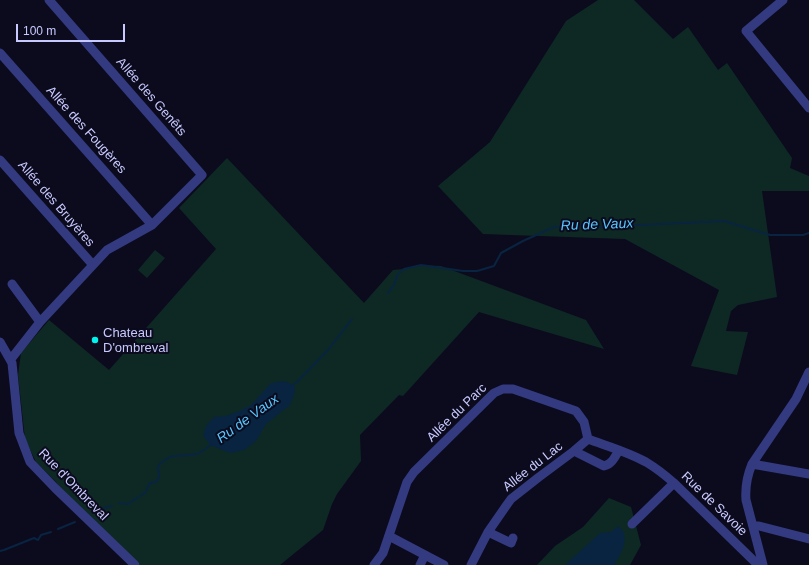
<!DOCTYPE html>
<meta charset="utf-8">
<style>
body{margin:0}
#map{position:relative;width:809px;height:565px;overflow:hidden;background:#0c0b1e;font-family:Arial,sans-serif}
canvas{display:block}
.scale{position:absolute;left:16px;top:24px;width:109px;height:18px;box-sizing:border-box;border:2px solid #c8c9ff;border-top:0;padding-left:5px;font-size:12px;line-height:14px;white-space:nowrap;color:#c8c9ff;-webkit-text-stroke:3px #0c0b1e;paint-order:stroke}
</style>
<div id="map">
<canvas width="809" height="565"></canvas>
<div class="scale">100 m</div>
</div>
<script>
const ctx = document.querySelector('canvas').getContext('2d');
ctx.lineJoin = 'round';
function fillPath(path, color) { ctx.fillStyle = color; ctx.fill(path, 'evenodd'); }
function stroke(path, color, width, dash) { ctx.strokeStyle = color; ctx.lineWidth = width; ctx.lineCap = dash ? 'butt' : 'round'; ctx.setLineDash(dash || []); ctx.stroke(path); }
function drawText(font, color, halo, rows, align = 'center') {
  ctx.font = font + ' Arial,sans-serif'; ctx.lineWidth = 4; ctx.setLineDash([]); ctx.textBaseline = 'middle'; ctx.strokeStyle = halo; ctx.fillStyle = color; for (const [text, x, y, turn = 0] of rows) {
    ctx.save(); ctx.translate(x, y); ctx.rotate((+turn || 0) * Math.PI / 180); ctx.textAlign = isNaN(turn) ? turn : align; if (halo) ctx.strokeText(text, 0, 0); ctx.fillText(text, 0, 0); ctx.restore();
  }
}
fillPath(new Path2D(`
 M598,0H634L673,39L688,27L718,70L727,63L792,158L790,168L809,176V191H762L777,297L738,305L731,311L726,331L748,332L737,375L691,366L719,290L625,239L483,234L438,186L490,142L566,21Z
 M227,158L364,303L393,270L404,269L421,265L441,266L586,320L604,349L479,312L403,396L399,395L360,435L361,461L337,494L332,504L323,530L280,565H140L57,484L56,482L36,462L25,439L18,375L21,353L49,320L109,370L216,249L179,208Z
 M155,250L165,258L147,278L138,270Z
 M609,498L631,507L641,545L630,565H537L555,546L583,527Z`), '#0e2924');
fillPath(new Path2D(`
 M284,381L294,385L295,392L290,405L266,424L256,441L244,450L230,453L210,445L203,435L206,426L214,417L226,416L239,411L251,405L271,383Z
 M618,526C632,535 621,555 614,565H565L600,533L611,532Z`), '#082440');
stroke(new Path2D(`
 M388,293L394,285L398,274L404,269L421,265L463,271H477L494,266L501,253L523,241L554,227L581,225L598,227L724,221L770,235H803L809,233
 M293,385L298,381L328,350L352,319
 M119,503L128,504L146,492L149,484L157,481L159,477L158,466C172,451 178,458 196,454C202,453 207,447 212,444
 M92,512H99L103,508L112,506
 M58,529L75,522
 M0,551L4,550L34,538L38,540L41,535L51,532`), '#082440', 2);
stroke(new Path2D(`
 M783,0L746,31L809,108
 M0,53L152,225
 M0,160L93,265
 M12,284L40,322
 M0,342L12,363L19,433L30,462L55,488L135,565
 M11,359L40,322L107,250L152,225L202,175L49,0
 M588,439L574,451L604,466C612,464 615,457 619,450
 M752,464L809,474
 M632,524L674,483
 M753,526H759L809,539
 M488,532L511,543L513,538
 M389,536L444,565
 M374,565L383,553L407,482L414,472L494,393L503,389H513L576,411L584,422L588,439C607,446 628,452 646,462C656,468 665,475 674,483L756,563L762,565
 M420,565L425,555
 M471,565L488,532L506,506L511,499L539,477L574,451
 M763,565L746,500C745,487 747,476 752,464L796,399L809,372`), '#333a80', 9);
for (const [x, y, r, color] of [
 [95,340,4,"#00f3ec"]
]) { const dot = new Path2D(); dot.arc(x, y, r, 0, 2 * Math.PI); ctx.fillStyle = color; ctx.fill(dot); stroke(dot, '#0c0b1e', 1.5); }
drawText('13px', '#c8c9ff', '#0c0b1e', [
 ["Allée des Genêts",151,97,49],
 ["Allée des Fougères",86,130,48],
 ["Allée des Bruyères",56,204,49],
 ["Allée du Parc",457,413,-44],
 ["Allée du Lac",533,467,-38],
 ["Rue d'Ombreval",73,485,46],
 ["Rue de Savoie",714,504,44]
]);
drawText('13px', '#c8c9ff', '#0c0b1e', [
 ["Chateau",103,333],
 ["D'ombreval",103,348]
], 'left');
drawText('italic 14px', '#56c7ff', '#0c0b1e', [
 ["Ru de Vaux",597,225,-2],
 ["Ru de Vaux",248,419,-36]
]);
</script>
